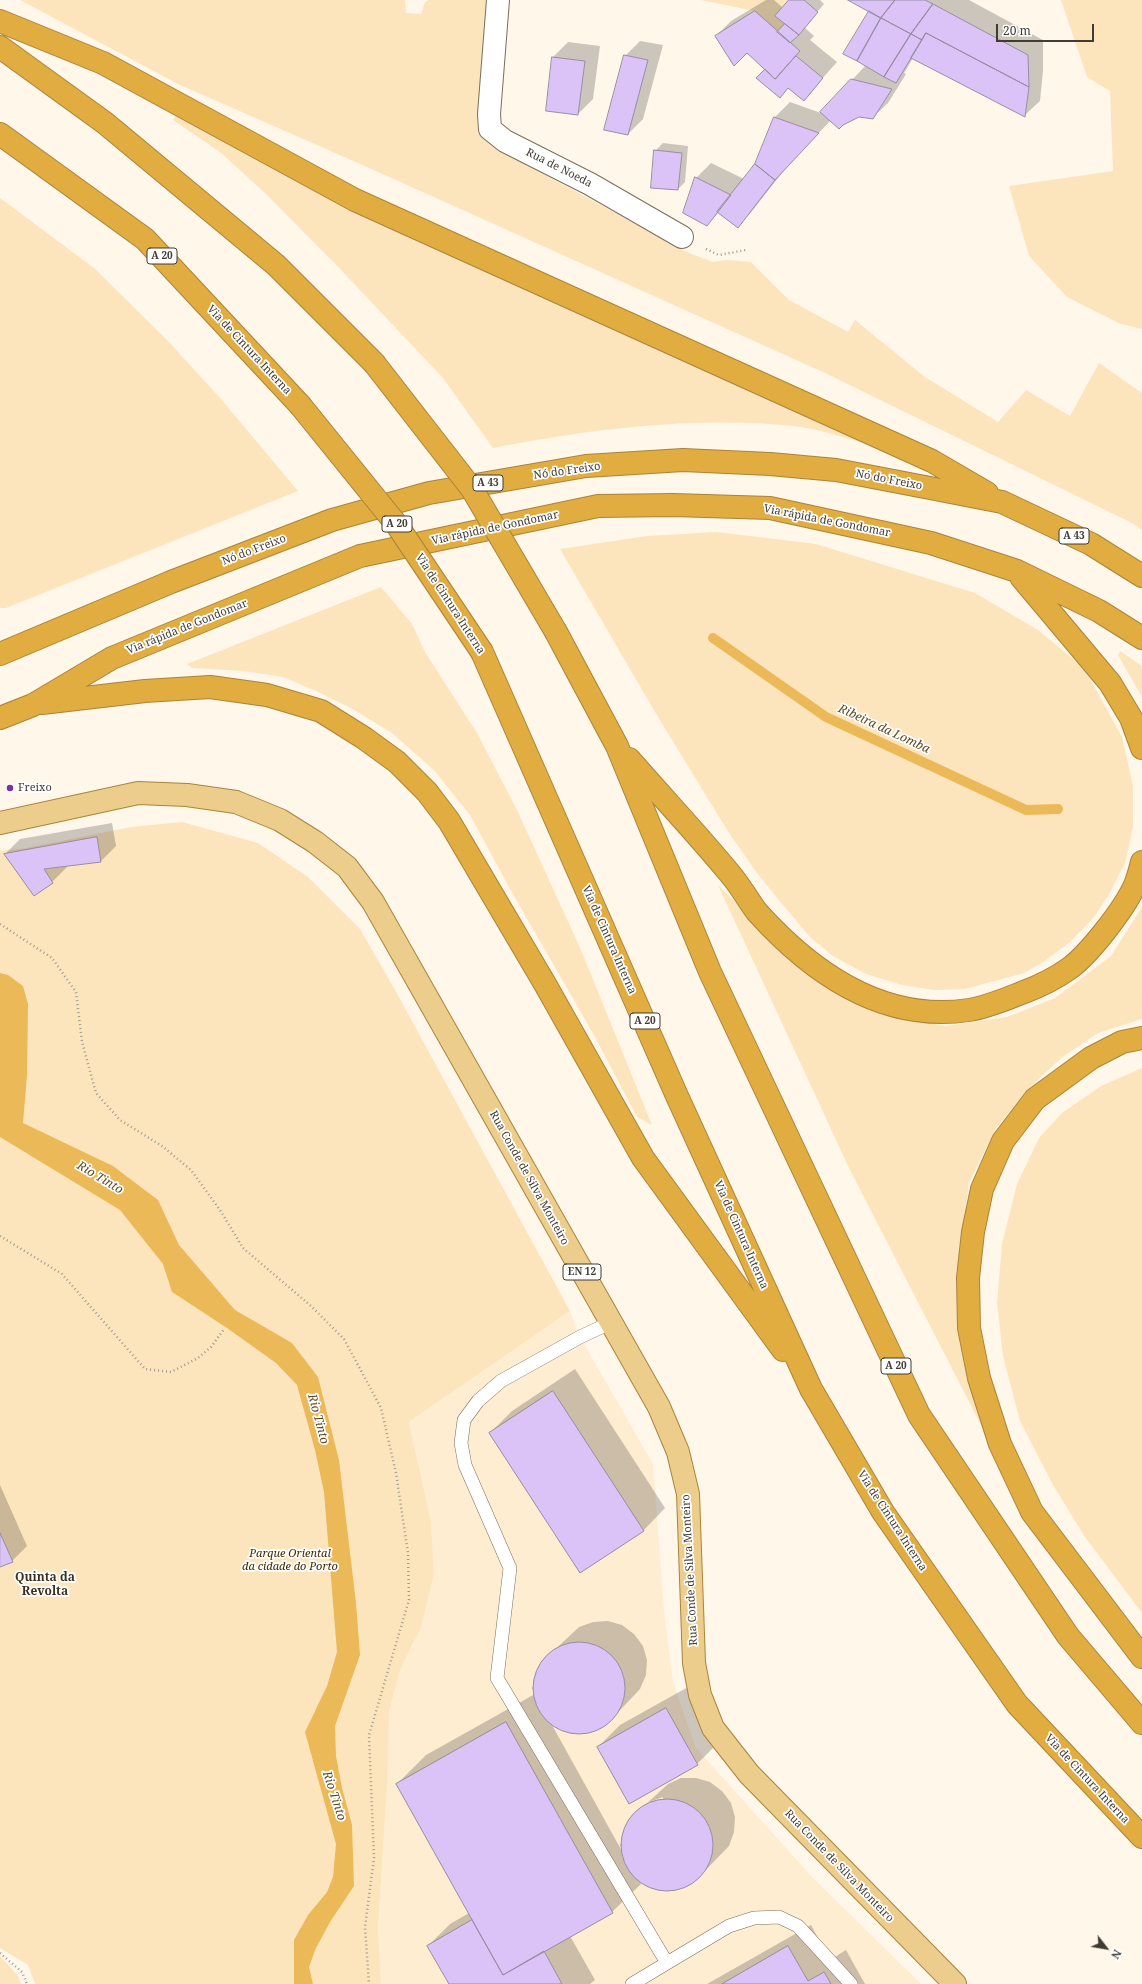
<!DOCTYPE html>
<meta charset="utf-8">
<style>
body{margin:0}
#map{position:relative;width:1142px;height:1984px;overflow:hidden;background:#fff7ea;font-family:"Noto Serif",serif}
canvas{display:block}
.north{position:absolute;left:1086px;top:1928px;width:40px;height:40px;-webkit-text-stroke:3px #fff;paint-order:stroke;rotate:121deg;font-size:11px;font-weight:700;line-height:16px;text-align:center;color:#403b33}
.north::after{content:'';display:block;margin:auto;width:14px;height:18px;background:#403b33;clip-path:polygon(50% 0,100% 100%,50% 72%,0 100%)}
.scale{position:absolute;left:996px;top:24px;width:98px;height:18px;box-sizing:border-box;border:2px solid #403b33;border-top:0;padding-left:5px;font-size:12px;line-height:14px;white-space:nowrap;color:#403b33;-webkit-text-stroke:3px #fff;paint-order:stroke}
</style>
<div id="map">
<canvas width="1142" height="1984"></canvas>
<div class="north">N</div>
<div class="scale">20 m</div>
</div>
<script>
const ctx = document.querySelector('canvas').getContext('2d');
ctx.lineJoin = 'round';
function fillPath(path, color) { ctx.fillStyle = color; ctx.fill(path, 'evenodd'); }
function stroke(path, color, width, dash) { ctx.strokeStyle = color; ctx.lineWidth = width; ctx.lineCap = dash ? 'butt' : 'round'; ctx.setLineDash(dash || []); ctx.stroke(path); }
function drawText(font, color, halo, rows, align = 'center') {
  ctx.font = font + ' "Noto Serif",serif'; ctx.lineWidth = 3.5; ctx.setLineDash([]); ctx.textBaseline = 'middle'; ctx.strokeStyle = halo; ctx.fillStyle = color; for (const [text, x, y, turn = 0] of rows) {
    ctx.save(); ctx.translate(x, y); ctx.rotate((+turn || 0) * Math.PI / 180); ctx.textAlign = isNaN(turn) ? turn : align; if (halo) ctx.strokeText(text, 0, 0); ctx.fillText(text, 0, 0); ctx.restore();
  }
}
fillPath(new Path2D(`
 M570,1311L580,1337L653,1464L664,1610L673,1682L696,1748L813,1878L921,1984H381L378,1927L387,1788L383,1753L389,1712L400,1671L414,1643L434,1574L431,1522L409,1422Z`), '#feedd1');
fillPath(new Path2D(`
 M20,0H405L406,13L421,14L425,2L429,0H491L489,141L527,165L689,253L713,262L726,260L751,262L789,300L848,332L855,320L925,377L998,422L1026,390L1070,416L1099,363L1142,393V530L1134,524L825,373L367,167L178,84Z
 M701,0H789L775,16L785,24L777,32L755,11Z
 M1061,0H1142V329L1121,324L1067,297L1029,256L1009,186L1113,171L1110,91L1087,77Z
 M177,113L871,445C848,439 816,428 794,426C695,416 590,429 493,448L443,378L341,270L266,194L220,152L173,120Z
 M0,198L94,268L168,341L221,399L298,491L6,608H0Z
 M717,532L816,544L975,593L1038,630L1084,668L1122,737L1133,786V827L1125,863L1108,896L1094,917L1070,942L1046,960L1024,973L965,989L934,990L902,985L866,974L833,956L810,937L778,899L757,873L729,833L658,717L560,549L647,536Z
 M381,587L412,624L425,652L477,733L518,812L581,950L652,1125L637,1117L594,1035L510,889L470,815L434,770L392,733L351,708L316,691L283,677L244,671L192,668L187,664Z
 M1120,651L1142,666V697L1118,655Z
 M182,822L258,843L308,877L360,929L394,988L570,1311L409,1422L431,1522L434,1574L421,1627L400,1671L389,1712L387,1788L378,1927L381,1984H35L28,1965L0,1948V1567L13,1562L0,1533V851L26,848L131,827Z
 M718,885L770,937L827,988L882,1015L946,1026L1007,1017L1055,998L1111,956L1142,907V1019L1098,1033L1061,1058L1026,1091L995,1130L969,1183L959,1257L960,1323L981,1425L849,1168Z
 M1142,1068V1613L1085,1537L1053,1485L1020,1421L1003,1356L997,1303L1002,1244L1017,1184L1039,1138L1062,1113L1101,1086Z
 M0,1956L18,1976L21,1984H0Z`), '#fce5bd');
fillPath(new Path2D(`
 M0,973L8,975L23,986L28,1004L27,1075L23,1123L113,1166L158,1200L179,1245L235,1310L292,1343L318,1377L339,1460L356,1603L360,1655L335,1726L336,1756L342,1788L352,1825L354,1886L330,1922L316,1948L309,1967L313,1984H294V1940L308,1915L327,1892L333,1877L336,1844L305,1732L327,1686L337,1652L324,1492L315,1450L297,1385L276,1363L227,1328L172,1292L163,1264L120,1210L0,1137Z`), '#ebb958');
fillPath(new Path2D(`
 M766,0H774L783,8L790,0H820L824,4L804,27L814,36L810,40L837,62L804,99L789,87L780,97L766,69L747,52L716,36L731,21Z
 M850,0H969L1043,40V71L1040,101L1025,115L913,58L904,73L906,74L888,103L872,118L859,116L831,120L790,163L752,211L737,226L719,212L707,224L696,178L711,163L744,179L756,164L775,117L790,102L821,113L866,65L870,11Z
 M640,41L663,45L643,119L628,134L625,56Z
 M568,42L600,46L593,99L578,114L553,57Z
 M663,143L688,146L685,182L678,189L655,151Z
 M112,823L116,846L101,861L66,865L67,867L52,882L5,854L20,839Z
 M575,1369L665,1508L643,1531L490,1433L512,1411Z
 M0,1485L27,1546L12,1561L0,1566Z
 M608,1621L622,1625L634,1634L643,1646L647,1660L646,1675L640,1689L608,1723L595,1731L581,1734L566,1731L552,1725L623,1853V1843L625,1829L633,1816L668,1784L681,1778H696L710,1782L722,1791L731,1803L735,1817L734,1832L729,1846L696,1880L683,1887L669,1890L654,1889L640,1882L641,1884L612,1912L570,1936L595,1980L590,1984H450L428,1946L450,1924L469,1913L397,1784L426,1755L535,1694L534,1686L537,1672L545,1659L579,1627L593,1622ZM663,1797V1799L647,1806V1803Z
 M688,1687L719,1742L697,1764L598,1747L620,1725Z
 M811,1925L830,1960L846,1950L865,1984H707Z`), '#0003');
stroke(new Path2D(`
 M713,638L826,717L1026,810L1058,809`), '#ebb958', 10);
const building = new Path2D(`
 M789,0H804L818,12L799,35L775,16Z
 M848,0H895L881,18Z
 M895,0H925L933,4L911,34L881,18Z
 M933,4L1028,55L1029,87L926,33L922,40L911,34Z
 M755,11L800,51L775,79L747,53L734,66L715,36Z
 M869,11L881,18L857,61L843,54Z
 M881,18L911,34L884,77L857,61Z
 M785,24L799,35L790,43L777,32Z
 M926,33L1029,87L1025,117L911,58Z
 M911,34L922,40L896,83L884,77Z
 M624,55L648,60L628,135L604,130Z
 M796,56L823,78L804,101L788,88L780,98L756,78L765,69L775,79Z
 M552,57L585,61L578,115L546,111Z
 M851,79L892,89L873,119L859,117L843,125L839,129L820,112Z
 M774,117L819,133L775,180L755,164Z
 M654,150L682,153L678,190L651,188Z
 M755,164L775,180L738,228L717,212Z
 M695,177L731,195L707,226L683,213Z
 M97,837L101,862L44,869L53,883L34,896L4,854Z
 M553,1391L644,1531L580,1573L489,1433Z
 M0,1533L13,1562L0,1567Z
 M533 1688a46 46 0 1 1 92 0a46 46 0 1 1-92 0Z
 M666,1708L698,1765L629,1804L597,1747Z
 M506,1722L613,1913L503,1975L396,1784Z
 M621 1845a46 46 0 1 1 92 0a46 46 0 1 1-92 0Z
 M472,1920L503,1975L544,1951L562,1984H449L427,1946Z
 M788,1946L808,1981L824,1972L831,1984H722Z`);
fillPath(building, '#dbc2f7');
stroke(building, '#978ea3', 1);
const lane = new Path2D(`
 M610,1323L580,1337L501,1381L478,1401L464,1420L461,1443L465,1465L510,1568L497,1678L667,1963L729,1926L754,1918L779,1917L798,1926L851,1984
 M632,1984L667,1963`);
const street = new Path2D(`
 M498,0L489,114L490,129L505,141L590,184L682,237`);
const primary = new Path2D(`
 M0,823L138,793L187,795L236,802L280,820L315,842L347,867L373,902L659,1407L678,1452L688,1494L694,1663L700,1695L713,1728L749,1774L955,1984`);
const highway = new Path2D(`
 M0,21L103,63L355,200L932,461L987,493
 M0,47L105,123L276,265L374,363
 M0,134L145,239L300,405
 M1021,577L1110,683L1131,718L1142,748
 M556,632L617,746L710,972L919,1415L1068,1636L1142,1723
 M482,652L677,1096L811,1389L883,1512L1017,1704L1142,1837
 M0,654L171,582L332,520L429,493L586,466L683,460L770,464L836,470L930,488L1002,502L1091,544L1142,576
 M42,703L145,691L210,687L267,695L321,711L364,738L397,762L427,792L449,821L545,984L643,1158L783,1350
 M0,718L33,705L112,658L360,556L598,506L673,505L770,508L931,543L1017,571L1099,611L1142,638
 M629,759C663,798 699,836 731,875C741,887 748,900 757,912C811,972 883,1023 969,1010C988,1007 1006,999 1024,992C1040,986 1056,978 1070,968C1090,953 1125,908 1135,885C1138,878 1140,870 1142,862
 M1142,1038L1122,1042L1091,1058L1035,1099L1003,1141L982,1189L973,1232L968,1278L969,1328L979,1378L1000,1444L1032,1512L1142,1657`);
stroke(lane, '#7a6f5c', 14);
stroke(street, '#7a6f5c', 24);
stroke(primary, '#a9843b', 24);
stroke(highway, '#a9843b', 24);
stroke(new Path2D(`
 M706,249L719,255L746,250
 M0,924L52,958L76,992L82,1042L96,1093L120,1120L162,1146L191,1170L220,1210L243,1248L311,1306L344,1339L381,1408L396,1473L408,1553L409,1600L369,1735L374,1858L365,1927L369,1984
 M0,1236L62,1274L145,1369L171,1372L198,1358L211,1347L224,1329
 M0,1953L22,1972L27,1984`), '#a09a8f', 2.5, [1, 3]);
stroke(lane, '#fff', 13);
stroke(street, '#fff', 22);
stroke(primary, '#edcd8c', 22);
stroke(highway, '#e1ac40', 22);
const highwayBridge = new Path2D(`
 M374,363L472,489L556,632
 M300,405L397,525L482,652`);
stroke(highwayBridge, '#a9843b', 24, []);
stroke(highwayBridge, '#e1ac40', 22);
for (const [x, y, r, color] of [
 [10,788,4,"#7433a8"]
]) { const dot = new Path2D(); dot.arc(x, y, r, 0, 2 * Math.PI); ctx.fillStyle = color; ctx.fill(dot); stroke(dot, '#fff', 1.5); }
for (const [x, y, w] of [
 [162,256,30],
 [488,483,30],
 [397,524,30],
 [1074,536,30],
 [645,1021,30],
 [582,1272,38],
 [896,1366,30]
]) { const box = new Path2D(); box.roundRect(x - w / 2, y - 8, w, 16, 3); ctx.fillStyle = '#fff'; ctx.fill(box); stroke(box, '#403b33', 1); }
drawText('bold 10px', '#403b33', null, [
 ["A 20",162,256],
 ["A 43",488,483],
 ["A 20",397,524],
 ["A 43",1074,536],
 ["A 20",645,1021],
 ["EN 12",582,1272],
 ["A 20",896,1366]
]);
drawText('11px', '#403b33', '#fff', [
 ["Rua de Noeda",559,168,27],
 ["Via de Cintura Interna",249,350,47],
 ["Nó do Freixo",567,471,-8],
 ["Nó do Freixo",889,480,11],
 ["Via rápida de Gondomar",827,521,11],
 ["Via rápida de Gondomar",495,528,-12],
 ["Nó do Freixo",254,550,-21],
 ["Via de Cintura Interna",450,604,57],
 ["Via rápida de Gondomar",187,627,-22],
 ["Via de Cintura Interna",609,940,66],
 ["Rua Conde de Silva Monteiro",529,1178,61],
 ["Via de Cintura Interna",741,1235,66],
 ["Via de Cintura Interna",892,1521,57],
 ["Rua Conde de Silva Monteiro",690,1570,-93],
 ["Via de Cintura Interna",1087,1779,47],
 ["Rua Conde de Silva Monteiro",839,1866,46]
]);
drawText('11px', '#403b33', '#fff', [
 ["Freixo",18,788]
], 'left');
drawText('italic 11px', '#3e2a00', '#fff', [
 ["Parque Oriental",290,1554],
 ["da cidade do Porto",290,1567]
]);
drawText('italic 12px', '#5d4820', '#fff', [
 ["Ribeira da Lomba",884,729,25],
 ["Rio Tinto",100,1178,31],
 ["Rio Tinto",318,1419,75],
 ["Rio Tinto",334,1796,72]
]);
drawText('bold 12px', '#3b3120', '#fff', [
 ["Quinta da",45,1578],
 ["Revolta",45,1592]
]);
</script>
